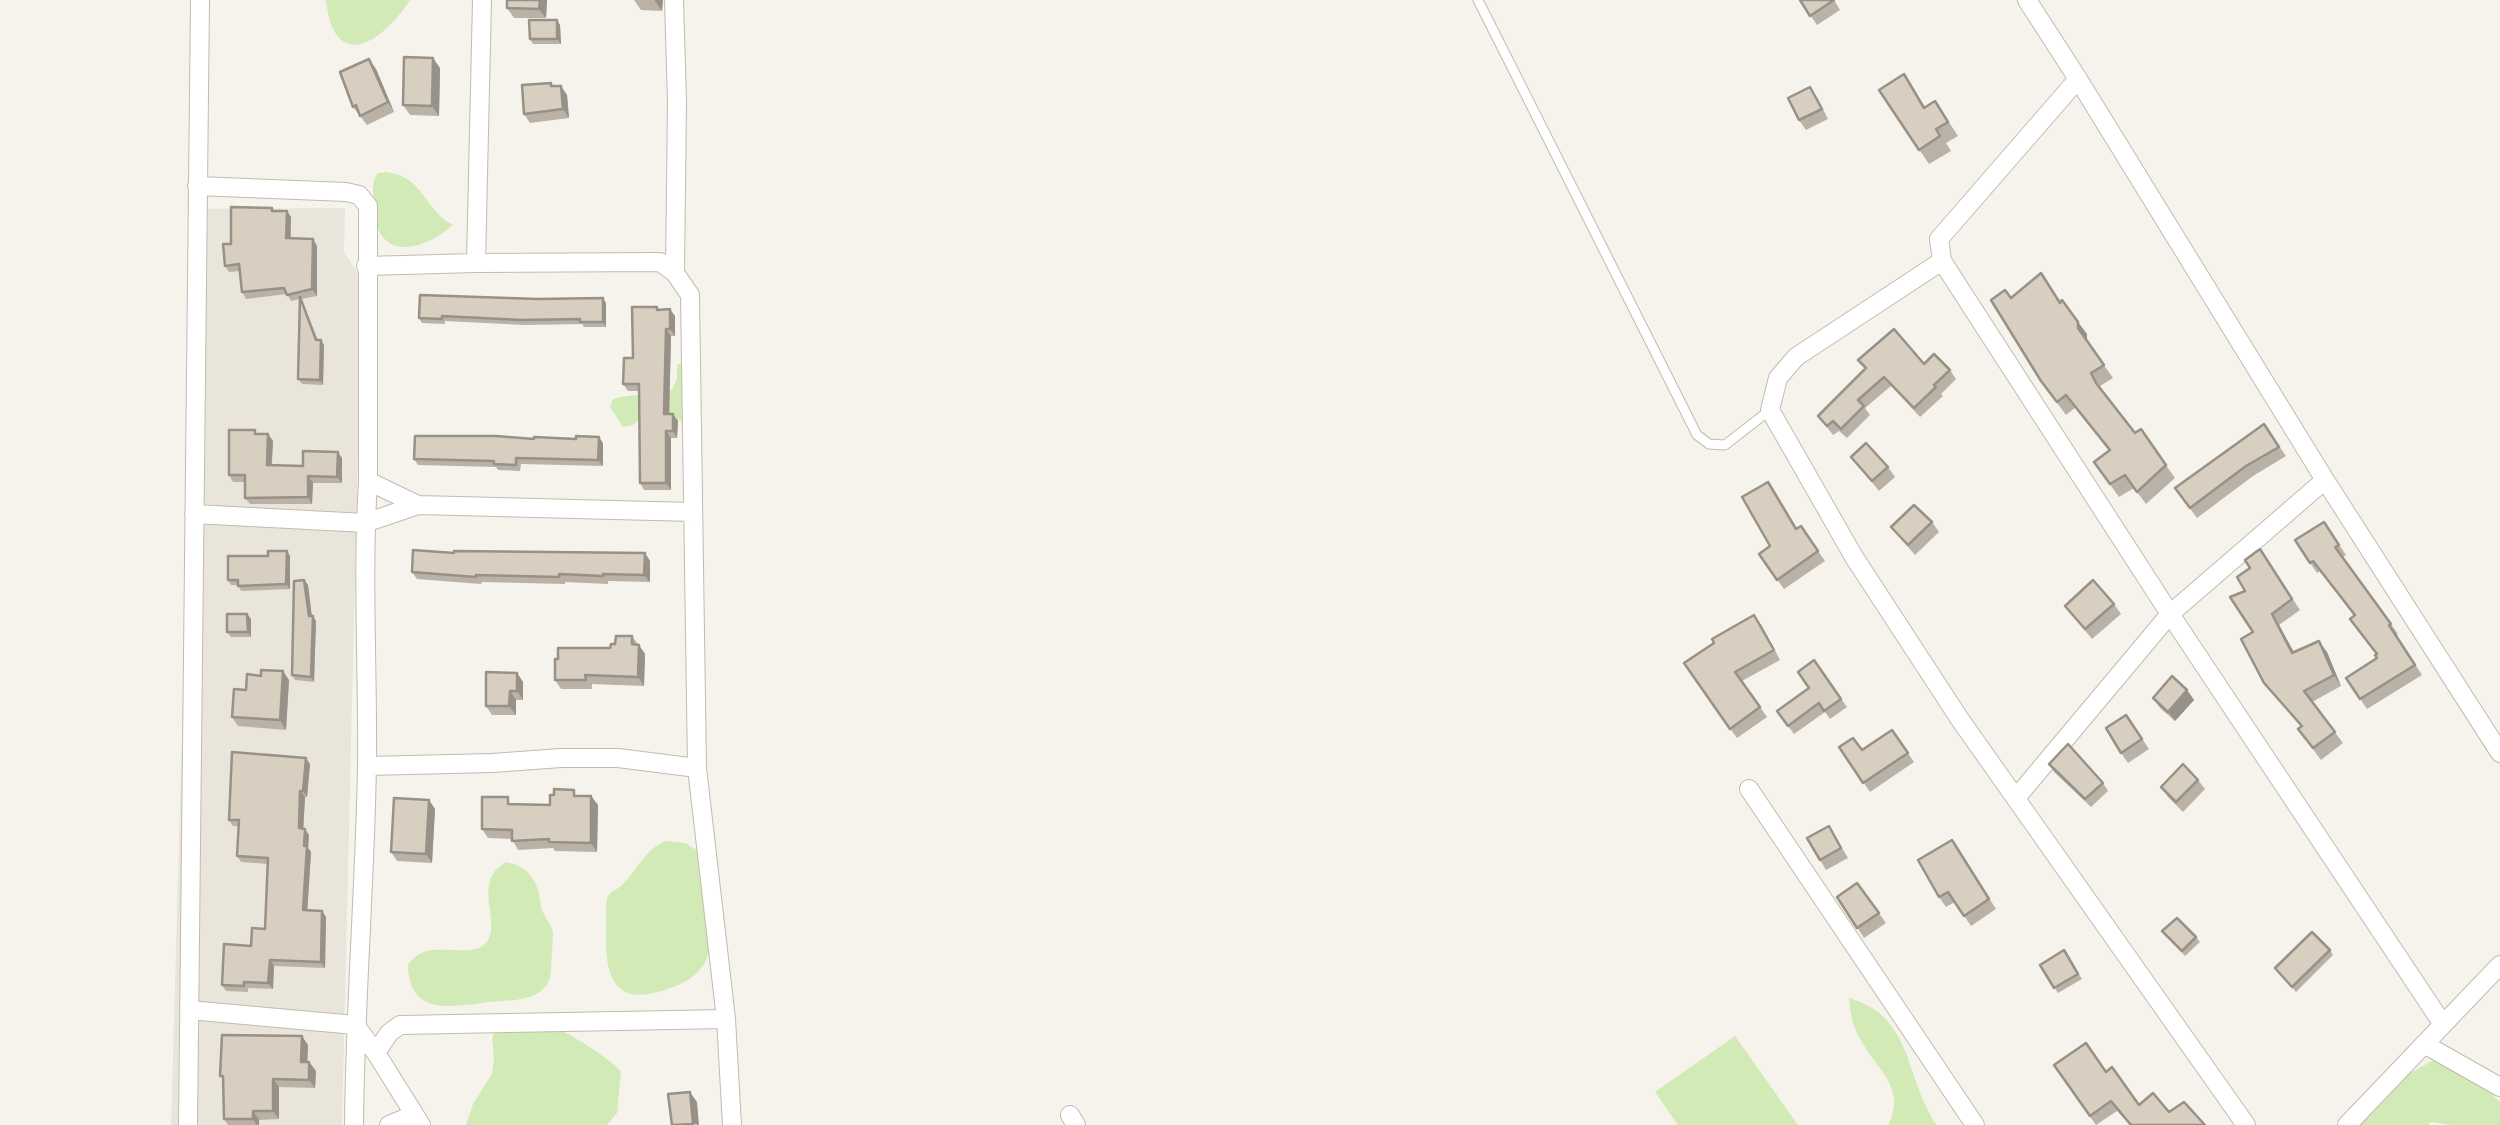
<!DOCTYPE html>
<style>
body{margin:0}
canvas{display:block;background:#f6f3ec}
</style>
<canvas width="2500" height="1125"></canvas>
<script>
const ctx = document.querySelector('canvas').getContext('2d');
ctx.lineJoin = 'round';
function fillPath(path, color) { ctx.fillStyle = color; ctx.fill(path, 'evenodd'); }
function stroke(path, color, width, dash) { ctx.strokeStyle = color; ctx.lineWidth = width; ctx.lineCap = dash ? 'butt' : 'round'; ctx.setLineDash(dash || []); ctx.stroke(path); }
fillPath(new Path2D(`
 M345,208L344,252L362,280L342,1125H171L197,209Z`), '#eae5da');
fillPath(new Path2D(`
 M326,0H410C383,42 334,75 326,0Z
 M387,172C425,178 423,209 453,225C420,254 374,261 374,204C374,192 370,184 378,173Z
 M681,363L686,364L684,420L675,422L641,418L633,425L623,427L610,407L613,399C631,393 652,396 671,391L677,379V365Z
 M665,841L685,843L702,853C704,880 712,928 708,953C705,969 692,979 678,985C621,1009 604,988 606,930C607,921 605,908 607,899C609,891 618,890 623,884C638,869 645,850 665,841Z
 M506,862C530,866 539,883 541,906C543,917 552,924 553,932C553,937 551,975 550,978C540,1005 503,999 481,1003C446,1008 409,1013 408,965C428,934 470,963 487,942C502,922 471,882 506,862Z
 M1849,998C1915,1017 1904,1079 1937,1125H1888C1908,1088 1875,1068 1859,1037C1852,1024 1850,1012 1849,998Z
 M537,1019C568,1033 596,1048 621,1071L617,1113L607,1125H466L473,1104L492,1074L494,1057L492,1039L498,1022Z
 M1735,1036L1798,1125H1678L1655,1092Z
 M2439,1057L2485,1088L2500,1102V1125H2452L2431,1122L2428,1125H2346L2394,1082Z`), '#d2eab5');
const lane = new Path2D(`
 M1478,0L1697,435L1709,444L1725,445L1770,410`);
const street = new Path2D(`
 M674,0L677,101L675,273
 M2027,0L2078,79L1939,239L1942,261L2170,614L2442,1023
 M2078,79L2325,480L2500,753
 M197,186L346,192L359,195L368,206V481C362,576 368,670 367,765C365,885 355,1005 354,1125
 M1942,261L1796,357L1778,378L1770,410L1854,557L1959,718L2246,1125
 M476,263L482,0
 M366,266L476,263L660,262L675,273L690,295L697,768L726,1019L732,1125
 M368,481L418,505
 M194,514L365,523L418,505L693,512
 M367,766L492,763L561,758H618L697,768
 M1749,789L1975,1125
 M2016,798L2170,614L2325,480
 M189,1010L355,1025L376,1053L421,1125
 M2424,1044L2500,1087
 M376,1053L389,1033L400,1025L726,1019
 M1070,1115L1076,1125
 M188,1125L200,0
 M389,1125L413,1115
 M2347,1125L2500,965`);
stroke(lane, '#c2bbae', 11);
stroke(street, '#c2bbae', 20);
stroke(lane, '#fff', 9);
stroke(street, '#fff', 18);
fillPath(new Path2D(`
 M547,0L546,18H514L507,8Z
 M634,0H663L662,11L641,10Z
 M1800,0H1834L1840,10L1817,25Z
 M560,25L561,44H533L530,39Z
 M440,68L439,116L410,115L403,105Z
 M376,69L394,112L367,125L353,107Z
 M1904,74L1925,107L1935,101L1958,136L1946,143L1951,151L1929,164L1879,90Z
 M561,86L567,95L569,118L530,123L524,114Z
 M1817,97L1828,119L1806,130L1799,120Z
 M274,211L291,217V239H313L317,246V296L301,299L318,340L324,345L323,385L302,384L298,379L300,299L291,301L287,294L246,299L242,292L240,271L229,272L225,266L231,244Z
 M2011,298L2060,302L2087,334V341L2113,378L2100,386L2103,391L2135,433L2141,429L2175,478L2146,504L2134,488L2119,497L2094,462L2109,451L2075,408L2066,415L2041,381Z
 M606,303V327H584L582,324L525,325L445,321V324L422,323L419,318Z
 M657,307L659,310L675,316V336H671L669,414L678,421L677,438H671V490H644L640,483L639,391H628L623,384Z
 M1858,360L1924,364L1950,370L1956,379L1941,394L1943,396L1920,417L1891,386L1865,408L1870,415L1847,438L1839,431L1833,435L1818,416L1865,369Z
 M2264,424L2286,456L2253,476L2197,518L2175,488Z
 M257,434H268L273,441L272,465L303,466L342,458V483H313L312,504H250L245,498V482H233L229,475Z
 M603,443V466L521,464L520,471L498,470L496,467L418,465L414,459Z
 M1851,457L1888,467L1895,477L1879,491Z
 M1775,492L1797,529L1801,526L1825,561L1784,589L1759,554L1770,546Z
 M1932,522L1939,532L1915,555L1891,527Z
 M2324,522L2346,555L2342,557L2398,634L2396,635L2422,675L2367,709L2346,678L2377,658V654L2354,616L2320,571L2317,573L2295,540Z
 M2260,549L2300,610L2279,625L2294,652H2327L2341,686L2312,702L2343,743L2321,760L2298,729L2301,727L2264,683L2245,591L2250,568Z
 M287,551L290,556V589L241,591L238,585H231L228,580L268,556Z
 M454,553H645L650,561V582L608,581V584L565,582V584L482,582L481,584L417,579L412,572Z
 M304,580L308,585L312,616L316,621L314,682L295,680L292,675Z
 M2114,604L2121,614L2092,639L2065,606Z
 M247,614L251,619V637H231L227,632Z
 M1761,624L1780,660L1742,681L1767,717L1737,738L1684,663Z
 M632,636L645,654L644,686L592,684V689H561L555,680L610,648L615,644Z
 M1814,660L1847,707L1830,719L1825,712L1794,734L1777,711L1809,688Z
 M517,673L523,682V700H516V715H492L486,706Z
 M289,680L286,730L238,726L232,717L246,690Z
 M2187,690L2194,700L2175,721L2160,708L2153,698Z
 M2126,715L2149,749L2128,763L2121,753Z
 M1892,730L1914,762L1870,792L1839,747L1862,750Z
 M310,764L307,797H305L303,829L309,835L308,848L311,852L307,911H322L326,917L325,968L274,966L273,989L248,988V992L226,991L222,985L265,929L268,890L266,888L268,864L241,862L237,856L239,826H233L229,820Z
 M2049,764L2103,783L2108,791L2091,807L2054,772Z
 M2198,780L2205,789L2183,812L2168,797L2161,787Z
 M578,796H591L598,805L597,852L555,851L553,848L518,850L512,839L488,838L482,829L513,804L550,805Z
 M429,800L435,809L432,863L397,861L391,852Z
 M1829,826L1848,858L1826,870L1820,860Z
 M1952,840L1996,909L1971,926L1955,902L1946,907L1939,897Z
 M1857,883L1886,923L1864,938L1837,897Z
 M2162,931L2196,937L2200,942L2185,956Z
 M2064,950L2082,979L2058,993L2040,965Z
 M2330,950L2333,955L2296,992L2275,968Z
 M308,1045L307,1062H309L316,1071L315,1088L279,1087V1119L259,1120V1125H228L224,1119V1080L220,1076Z
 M2054,1065L2106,1072L2139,1105L2169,1112L2205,1125H2130L2117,1111L2096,1125Z`), '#bab2a6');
fillPath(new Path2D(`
 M540,0H547L546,18L539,9Z
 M655,0H663L662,11L655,1Z
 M557,20L560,25L561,44L557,39Z
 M433,58L440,68L439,116L432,106Z
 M369,59L376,69L394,112L388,102Z
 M561,86L567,95L569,118L563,109Z
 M287,211L291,217L290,245L286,238Z
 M313,239L317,246V296L312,289Z
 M603,298L606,303V327L603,322Z
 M670,309L675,316V336L670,329Z
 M2078,322L2087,334V341L2078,328Z
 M666,329L671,336L669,421L664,414Z
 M321,340L324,345L323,385L320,380Z
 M673,414L678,421L677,438L673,431Z
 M666,431L671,438V490L666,483Z
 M268,434L273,441L271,472L267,465Z
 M599,437L603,443V466L598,460Z
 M338,452L342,458V483L337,477Z
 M308,476L313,483L312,504L308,497Z
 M287,551L290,556V589L286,584Z
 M645,553L650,561V582L644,575Z
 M304,580L308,585L312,620L309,616Z
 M247,614L251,619V637L248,632Z
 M2272,614L2279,625L2300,664L2292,653Z
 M313,616L316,621L314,682L311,677Z
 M2319,641L2327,652L2341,686L2334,675Z
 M639,645L645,654L644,686L638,677Z
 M283,671L289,680L286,730L280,720Z
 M517,673L523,682V700L517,691Z
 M2187,690L2194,700L2175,721L2168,712Z
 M510,691L516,700V715L509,706Z
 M306,758L310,764L307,797L303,791Z
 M300,791L305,797L303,834L299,828Z
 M591,796L598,805L597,852L591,843Z
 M429,800L435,809L432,863L426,854Z
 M305,829L309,835L308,848L311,852L307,916L303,910Z
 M322,911L326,917L325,968L321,962Z
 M270,960L274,966L273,989L268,983Z
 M302,1036L308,1045L307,1071L301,1062Z
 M309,1062L316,1071L315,1088L309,1080Z
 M273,1079L279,1087V1119L273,1111Z
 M690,1092L697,1102L699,1125L693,1124Z
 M253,1111L259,1120V1125H257L253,1119Z`), '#979187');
const building = new Path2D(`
 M507,0H540L539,9L507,8Z
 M1800,0H1834L1810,16Z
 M529,20H557V39H530Z
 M404,57L433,58L432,106L403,105Z
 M369,59L388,102L360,116L356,105L353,107L340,72Z
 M1904,74L1924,108L1935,101L1948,122L1936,129L1940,136L1919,150L1879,90Z
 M551,83V86H561L563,109L524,114L522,85Z
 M1810,87L1822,109L1799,120L1788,98Z
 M231,207L272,208V211H287L286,238L313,239L312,289L287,295L284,288L242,292L239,264L225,266L223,244H231Z
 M2041,273L2060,303L2062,300L2078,322V328L2104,365L2091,373L2096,383L2135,433L2141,429L2166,465L2137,492L2125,475L2110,484L2094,462L2110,450L2066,395L2057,402L2041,381L1991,300L2005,290L2011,298Z
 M420,295L538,299L603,298V322H580V319L522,320L442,316V319L419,318Z
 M300,297L316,340H321L320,380L298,379Z
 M632,307H657V310L670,309V329H666L664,414H673V431H666V483H640L639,384H623L624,358H633Z
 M1894,329L1924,364L1934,354L1950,370L1934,385L1936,387L1914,408L1884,377L1858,400L1864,406L1841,429L1833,421L1827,426L1818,416L1866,368L1858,360Z
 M2264,424L2279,447L2246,466L2190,508L2175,488Z
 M229,430H255V434H268L267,465L303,466V451L338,452L337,477L308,476V497L245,498V475H229Z
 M415,436H496L534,439V437L576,439V436L599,437L598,460L516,458V465L494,464V461L414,459Z
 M1866,443L1888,467L1872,481L1851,457Z
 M1768,482L1796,529L1801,526L1818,551L1777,580L1759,554L1770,546L1742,497Z
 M1914,505L1932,522L1908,545L1891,527Z
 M2324,522L2339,545L2335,547L2391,624L2389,625L2415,665L2360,699L2346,678L2377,658L2375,655L2377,654L2350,619L2355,615L2313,561L2310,563L2295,540Z
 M2260,549L2292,599L2272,614L2292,653L2319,641L2334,675L2304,691L2335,732L2313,748L2298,729L2302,726L2264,683L2241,639L2253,632L2230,597L2245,591L2237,577L2250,568L2245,560Z
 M413,550L454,553V551L645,553L644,575L603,574V576L559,574V577L476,575V577L412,572Z
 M268,551H287L286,584L238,586V580H228V556H268Z
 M304,580L309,616H313L311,677L292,675L294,581Z
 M2093,580L2114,604L2085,629L2065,606Z
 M227,614H247L248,632H227Z
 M1754,615L1774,650L1735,672L1760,707L1730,729L1684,663L1714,643L1712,639Z
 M616,636H632V644L639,645L638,677L585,675L586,680H555V659H558V648H610L611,644H615Z
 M1814,660L1841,699L1824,711L1819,703L1788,726L1777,711L1809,688L1798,672Z
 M261,670L283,671L280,720L232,717L234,689L246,690L247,674L261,676Z
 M486,672L517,673V691H510L509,706H486Z
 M2172,676L2187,690L2168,712L2153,698Z
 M2126,715L2142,739L2121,753L2106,728Z
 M1892,730L1908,753L1863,783L1839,747L1853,738L1862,750Z
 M2068,744L2103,783L2085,799L2049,764Z
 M232,752L306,758L303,791H300L299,828L305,829L304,846H307L303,910L322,911L321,962L270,960L268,983L244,982V986L222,985L224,944L251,946L252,928L265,929L268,858L237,856L239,820H229Z
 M2183,764L2198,780L2176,802L2161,787Z
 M554,789L574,790V796H591V843L549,842V839L512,841V830L482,829V797H508V804L550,805V795H554Z
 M394,798L429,800L426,854L391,852Z
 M1829,826L1841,848L1820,860L1807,838Z
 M1952,840L1989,899L1964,916L1948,892L1939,897L1918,860Z
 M1857,883L1879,913L1857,928L1837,897Z
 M2177,918L2196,937L2182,951L2162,931Z
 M2312,932L2330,950L2292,987L2275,968Z
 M2064,950L2078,974L2054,988L2040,965Z
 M222,1035L302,1036L301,1062H309V1080L273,1079V1111H253V1119H224L223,1076H220Z
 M2086,1043L2106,1072L2112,1067L2139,1105L2153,1093L2169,1112L2184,1102L2205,1125H2131L2111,1101L2090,1116L2054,1065Z
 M690,1092L693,1124L672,1125L668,1094Z`);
fillPath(building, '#d8cfc1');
stroke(building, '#979187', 2.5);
</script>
